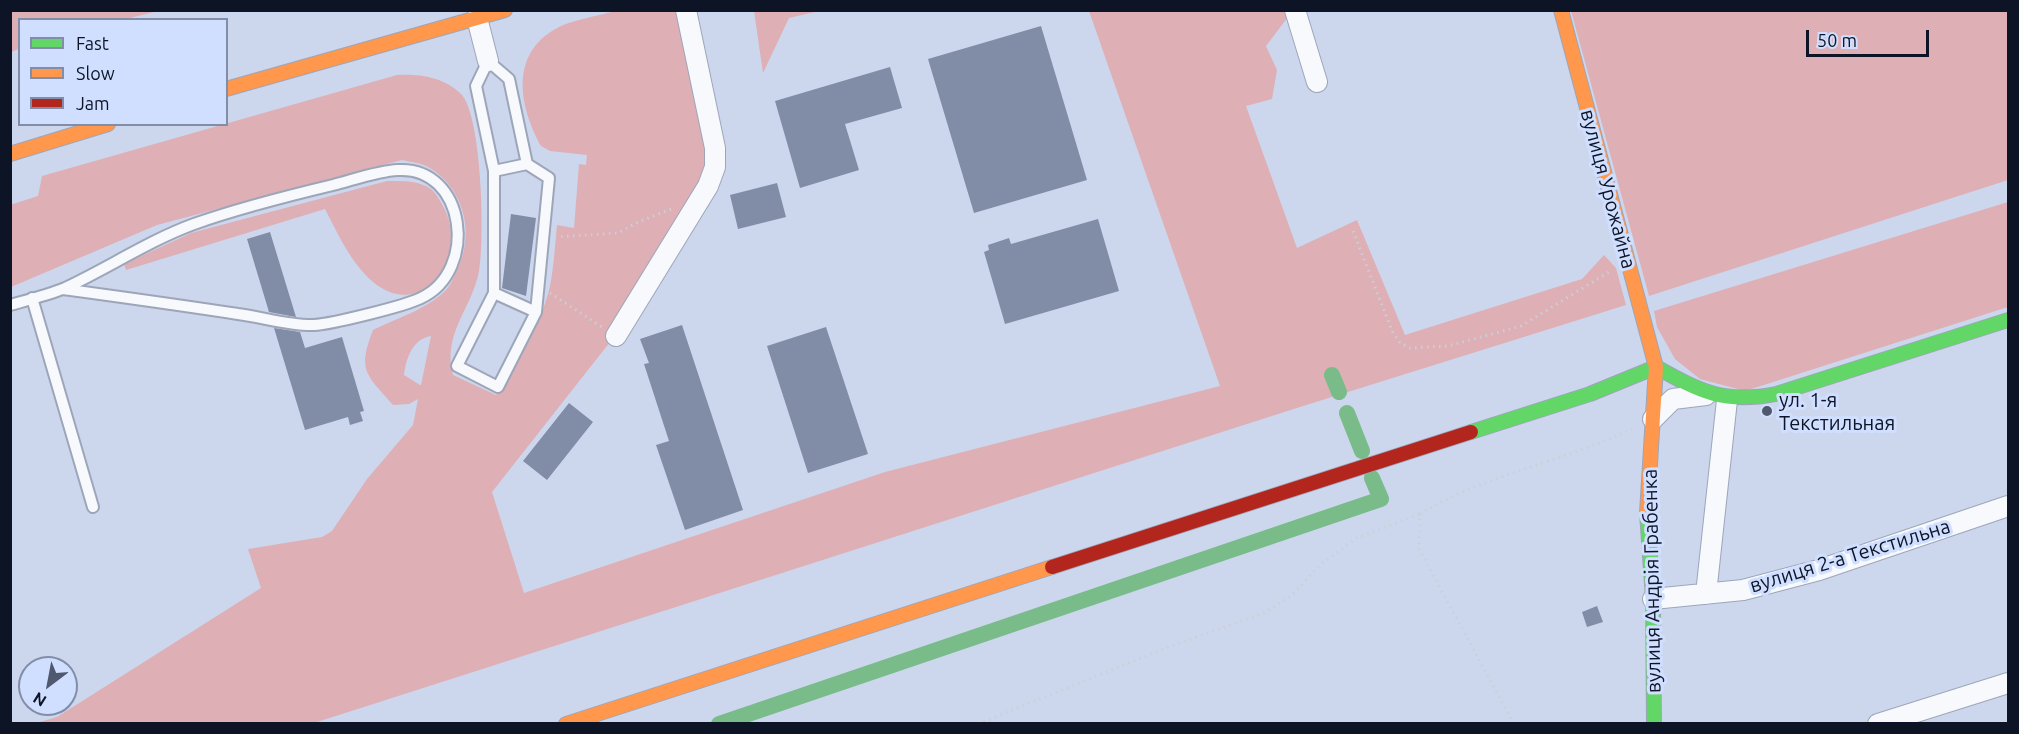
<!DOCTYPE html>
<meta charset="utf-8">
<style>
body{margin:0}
#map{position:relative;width:2019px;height:734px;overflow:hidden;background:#ccd7ee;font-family:Ubuntu,sans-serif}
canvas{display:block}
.frame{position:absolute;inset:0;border:12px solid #0c1426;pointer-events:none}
.legend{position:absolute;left:18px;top:18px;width:210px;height:108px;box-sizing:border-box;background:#d0dfff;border:2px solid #828ea8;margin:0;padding:8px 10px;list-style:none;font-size:18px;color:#0c1426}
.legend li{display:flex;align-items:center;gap:12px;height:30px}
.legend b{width:30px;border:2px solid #828ea8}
.north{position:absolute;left:18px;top:656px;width:60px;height:60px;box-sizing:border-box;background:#d0dfff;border:2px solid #828ea8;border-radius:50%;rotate:212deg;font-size:16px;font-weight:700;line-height:24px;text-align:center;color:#0c1426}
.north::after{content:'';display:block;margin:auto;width:21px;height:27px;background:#4f586c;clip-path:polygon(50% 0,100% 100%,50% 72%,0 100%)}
.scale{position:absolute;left:1806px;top:30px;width:123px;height:27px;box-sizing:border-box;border:3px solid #0c1426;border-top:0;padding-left:8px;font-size:18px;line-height:21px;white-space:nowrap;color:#0c1426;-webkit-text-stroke:4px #d0dfff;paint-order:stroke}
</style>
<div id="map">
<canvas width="2019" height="734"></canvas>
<div class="frame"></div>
<ul class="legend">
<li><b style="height:8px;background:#63d668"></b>Fast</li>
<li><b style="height:8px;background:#ff974d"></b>Slow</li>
<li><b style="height:8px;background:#b3261e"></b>Jam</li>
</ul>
<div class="north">N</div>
<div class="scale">50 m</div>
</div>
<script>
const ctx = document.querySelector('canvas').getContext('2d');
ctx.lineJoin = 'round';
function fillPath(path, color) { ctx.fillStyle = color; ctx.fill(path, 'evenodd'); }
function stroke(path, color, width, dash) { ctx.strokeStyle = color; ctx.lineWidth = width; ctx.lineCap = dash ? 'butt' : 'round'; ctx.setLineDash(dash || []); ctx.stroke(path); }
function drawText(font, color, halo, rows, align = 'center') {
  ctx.font = font + ' Ubuntu,sans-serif'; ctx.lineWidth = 6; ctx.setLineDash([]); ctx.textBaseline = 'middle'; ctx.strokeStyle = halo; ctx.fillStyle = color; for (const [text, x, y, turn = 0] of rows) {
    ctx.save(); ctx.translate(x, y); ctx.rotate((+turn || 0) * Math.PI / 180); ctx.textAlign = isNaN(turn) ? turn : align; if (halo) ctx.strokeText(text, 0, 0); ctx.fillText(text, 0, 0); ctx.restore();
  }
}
fillPath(new Path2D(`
 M11,10H158V11L126,19L20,20L19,49L11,52Z
 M615,11H677L681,18L709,170L606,338L610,342L492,492L524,593L885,472L1220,386L1089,11H1289L1291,13L1266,46L1277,70L1272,99L1246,106L1297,248L1357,220L1405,335L1582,279L1604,255L1616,268L1626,305L1300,407L314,723H36L57,717L261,588L248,549L322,537L332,531L367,479L413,425L418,399L409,404L393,405C366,374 357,371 373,330C397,318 425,310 445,291C452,284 456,272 460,263C474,229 462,186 428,167C421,163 410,162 402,160L157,225L11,287L10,205L38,196L42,176L397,75C421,74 443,77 461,94C482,115 485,240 479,271C472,309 442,333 453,375L496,395C517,361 541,326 550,286C554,266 555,245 557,225L574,228L579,164L586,165L587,155L550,151L541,146C518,104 509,51 561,26C577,19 598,16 615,11ZM431,336L421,385H420L404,375C406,359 412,339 431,336Z
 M754,11V10L819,11L789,18L763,73Z
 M1571,11H2008V180L1649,296Z
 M387,181C402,181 418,180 431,189C436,193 441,202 444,208C469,257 423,323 373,282C351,263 338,234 325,209L126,270L124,264L191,233Z
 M2008,202V307L1745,391L1700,379L1675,359L1657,327L1654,311Z`), '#deafb5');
stroke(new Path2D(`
 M1332,375L1339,392
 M1347,413L1362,451
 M719,724L1381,499L1372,478`), '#79bc8a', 16);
fillPath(new Path2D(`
 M1041,26L1087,180L974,213L928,59Z
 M890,67L902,108L845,124L859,170L800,188L775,101Z
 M777,183L786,217L738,229L730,195Z
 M511,214L536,218L526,296L502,288Z
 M1098,219L1119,291L1005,324L984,252L989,250L988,245L1009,238L1011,244Z
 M270,232L296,317L269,312L247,239Z
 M682,325L743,510L685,530L656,445L669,441L644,364L649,363L640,339Z
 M826,327L868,454L808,473L767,346Z
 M274,328L300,332L305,348L342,337L364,411L360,412L363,421L350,425L348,417L305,430Z
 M569,403L593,422L547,480L523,461Z
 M1597,606L1603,622L1587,627L1582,612Z`), '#818ca7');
const lane = new Path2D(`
 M494,171L527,164L549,178L536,312L498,387L457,366L494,293V171L476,86L488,61L509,79L527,164
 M494,293L536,312
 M32,298L93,507
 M10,305C28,300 48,295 65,288C108,268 150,240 194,224C239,208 287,196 333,185C353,180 377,171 398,170C466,166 479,271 421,298C405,306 332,324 314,325C290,326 262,317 238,314C180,305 121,297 63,289`);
const street = new Path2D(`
 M1295,10L1317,82
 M477,18L488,61
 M616,336L708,186L715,167V148L686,10
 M1653,419L1673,399L1706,395
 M1706,594L1727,400
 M1653,599L1743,590L1819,570L2008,506
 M1878,724L2008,683`);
const fast = new Path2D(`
 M1656,367C1701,392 1724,404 1776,394L2008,320
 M1471,432L1590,394L1656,367
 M1647,513L1653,599L1654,724`);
const slow = new Path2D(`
 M1561,10L1656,367L1647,513
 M226,89L505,10
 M10,154L108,124
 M566,724L1052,567`);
const jam = new Path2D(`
 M1052,567L1471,432`);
stroke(lane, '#9da6b9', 14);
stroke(street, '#9da6b9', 22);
stroke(fast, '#9da6b9', 16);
stroke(slow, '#9da6b9', 16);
stroke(jam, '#9da6b9', 16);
stroke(new Path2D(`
 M1353,231L1393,333L1400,343L1410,348L1448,346L1521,326L1609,272
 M555,237L618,233L638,222L674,208
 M550,293L602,327
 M978,724L1171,646L1262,614L1291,596L1321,564L1357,538L1420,514
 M1514,724L1419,549L1420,514C1486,474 1563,462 1632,429`), '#cccfd6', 3, [1.5, 4.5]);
stroke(lane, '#f7f9fc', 10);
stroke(street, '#f7f9fc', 20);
stroke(fast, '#63d668', 14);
stroke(slow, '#ff974d', 14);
stroke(jam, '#b3261e', 14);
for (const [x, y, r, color] of [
 [1767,411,6,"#4f586c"]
]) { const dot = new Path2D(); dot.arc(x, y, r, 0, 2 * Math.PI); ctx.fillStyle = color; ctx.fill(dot); stroke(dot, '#d0dfff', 2); }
drawText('20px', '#0c1426', '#d0dfff', [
 ["вулиця Урожайна",1608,189,75],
 ["вулиця 2-а Текстильна",1850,556,-17],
 ["вулиця Андрія Грабенка",1652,581,-91]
]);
drawText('20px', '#0c1426', '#d0dfff', [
 ["ул. 1-я",1779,400],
 ["Текстильная",1779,423]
], 'left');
</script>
